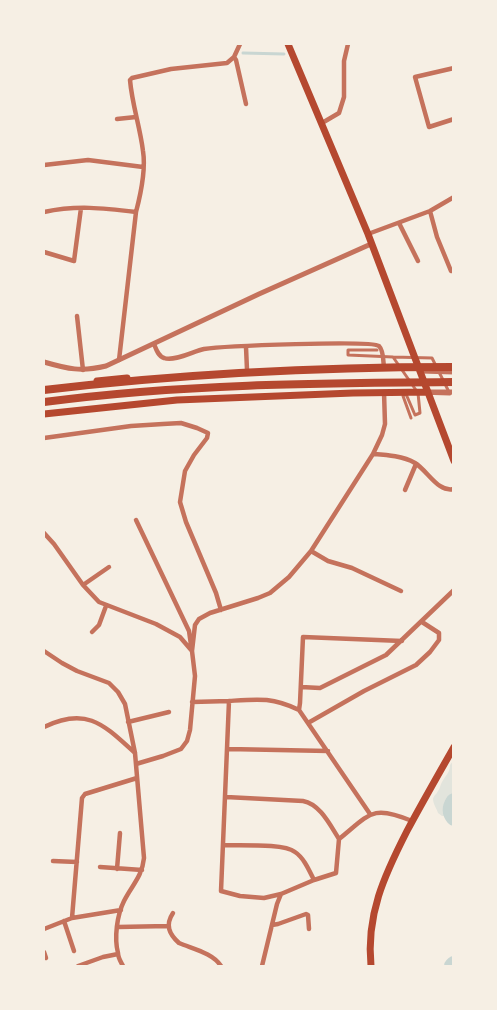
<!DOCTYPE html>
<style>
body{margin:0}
#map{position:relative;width:497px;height:1010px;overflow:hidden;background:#f6efe4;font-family:Signika,sans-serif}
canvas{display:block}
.frame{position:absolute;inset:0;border:45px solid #f6efe4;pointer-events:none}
</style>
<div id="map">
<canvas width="497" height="1010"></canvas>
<div class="frame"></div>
</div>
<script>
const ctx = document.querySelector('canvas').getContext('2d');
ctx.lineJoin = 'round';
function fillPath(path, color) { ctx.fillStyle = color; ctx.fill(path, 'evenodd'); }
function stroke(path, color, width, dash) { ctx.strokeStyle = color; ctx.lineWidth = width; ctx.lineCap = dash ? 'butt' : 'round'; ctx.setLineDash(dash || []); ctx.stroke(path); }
fillPath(new Path2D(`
 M453,761V794L447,809L449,813L447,816H442L438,813C437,809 433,804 433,799C434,795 436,795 438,791C440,789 440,785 442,782C445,776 450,773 450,765Z`), '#e2e4dc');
stroke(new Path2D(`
 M243,53L284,54`), '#c9d6d2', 3);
stroke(new Path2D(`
 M454,801C450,807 449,812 454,818
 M452,966L454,964`), '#c9d6d2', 16);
stroke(new Path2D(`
 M377,350H348V355L393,357
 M393,357L432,358L450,394L418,393Z
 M411,418L403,396L406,394L415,415L420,413L418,393`), '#c5725c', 3);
stroke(new Path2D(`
 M234,57L236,60L246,104
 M454,68L415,77L429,127L454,119
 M117,119L136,117
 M322,123L339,113L344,97V61L348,44
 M44,165L88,160L143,167
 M430,211L437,237L451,271L454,270
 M44,212C76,205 103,208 136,212
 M399,223L418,261
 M368,234L430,211L454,197
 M44,252L74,261L81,208
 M77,316L83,370
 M154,344C156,349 158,356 164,358C174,362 194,351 204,349C222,346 372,340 379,346C384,351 383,361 384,368
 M246,347L247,370
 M119,360L136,212C141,193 146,170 143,151C140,127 132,104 130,80L132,78L171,69L227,63L234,57L240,44
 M44,438L131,426L163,424L181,423L197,428L208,433L207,438L194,455L185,471L180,502L186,522L216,593L221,610
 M373,454C387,455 403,456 415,463C428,471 438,493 454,489
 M405,490L416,464
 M136,520L189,631L191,645
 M44,533L54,544L83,585L99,602L156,624L180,637L192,651
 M311,551L328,561L352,568L401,591
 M83,585L109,567
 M92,632L99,625L106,606
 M44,651L62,663L77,671L109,683L118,692L125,704L135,753L144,858C142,877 132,885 124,901C117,915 114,938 118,953C118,958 121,962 123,966
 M301,687L320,688L386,655L454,590
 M192,702L229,701
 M299,710L300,703L303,637L402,641
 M128,722L169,712
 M308,723L364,691L416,665L430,652L439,640V633L422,622
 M44,727C87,706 104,725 135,753
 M228,749L328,751
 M136,764L163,756L181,749L187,741L190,730L195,676L192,651L195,625L199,619L210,613L258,598L270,593L289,577L311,551L373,454L382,435L385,424L384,392
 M226,797L303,801C320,804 330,825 339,839
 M370,814L299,710C272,697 258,699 229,701L221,891L240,896L264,898L281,894L314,880L336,873L339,839C370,814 372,804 412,821
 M223,845C239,846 283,843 295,852C304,858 309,870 314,880
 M53,861L77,862
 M100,867L142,870
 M117,869L120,833
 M173,913C165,925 169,934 179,943C193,949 213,953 221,966
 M72,918L82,798L85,794L137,778
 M64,921L74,951
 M272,925L278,924L306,914L308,915L309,929
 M118,927L168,926
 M44,929L72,918L121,910
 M44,952L46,958
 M78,966L103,957L118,954
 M262,966L277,904L281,894`), '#c5725c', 4.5);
stroke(new Path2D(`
 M44,362C68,369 81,372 106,366L259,294L371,244
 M420,371L454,372
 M428,392H454`), '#c5725c', 5);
stroke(new Path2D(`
 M288,44L368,234L454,461
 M97,381L127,378
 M44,414L177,400L353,393L428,392
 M371,966C366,915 384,876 407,831C422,803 438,775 454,747`), '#b5482f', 7);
stroke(new Path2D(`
 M44,390C180,374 316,367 454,367
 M44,402C179,384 317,383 454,382`), '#b5482f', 8);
</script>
